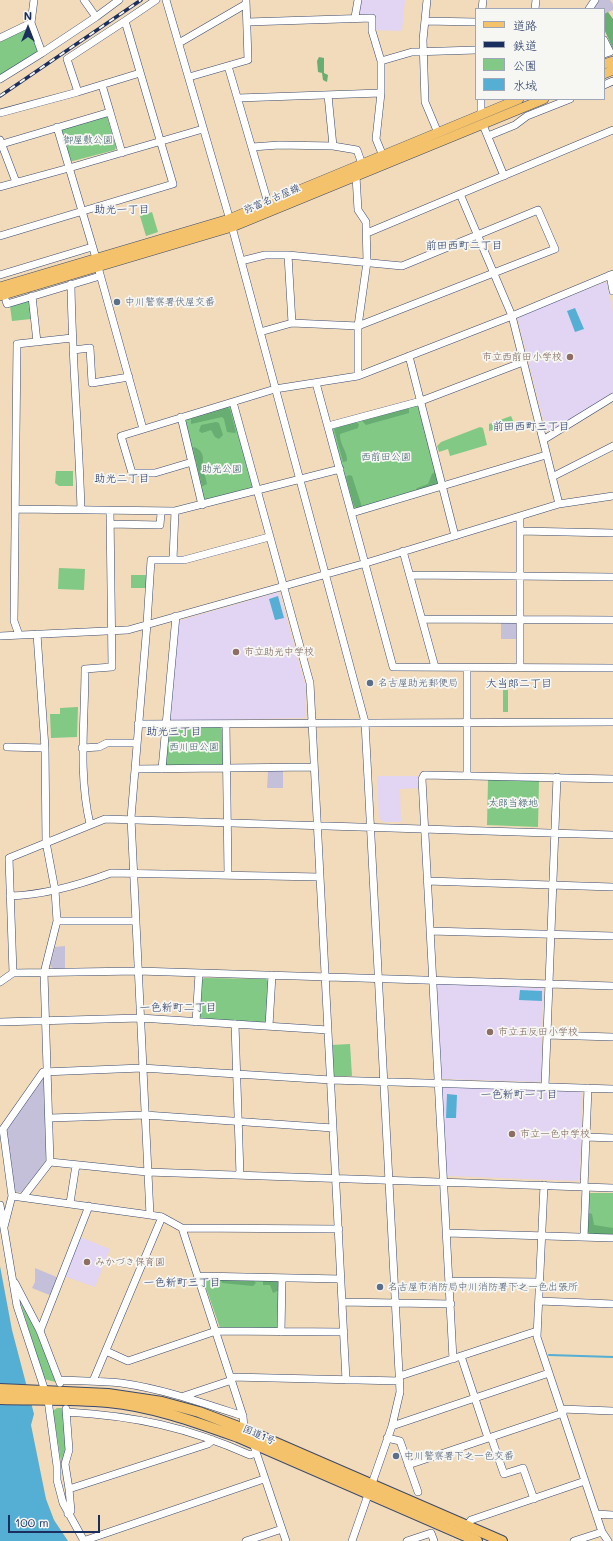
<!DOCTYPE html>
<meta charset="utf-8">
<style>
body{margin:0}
#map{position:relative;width:613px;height:1541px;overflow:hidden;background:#f1dbbb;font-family:Mali,"Klee One",sans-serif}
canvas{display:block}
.legend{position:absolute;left:475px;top:8px;width:130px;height:92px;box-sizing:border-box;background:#f6f6f2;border:1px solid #9ea6b7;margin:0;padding:5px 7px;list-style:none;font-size:12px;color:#1b2f5e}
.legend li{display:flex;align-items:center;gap:8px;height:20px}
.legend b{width:20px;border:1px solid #9ea6b7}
.north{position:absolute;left:8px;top:8px;width:40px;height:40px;-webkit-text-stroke:3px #f6f6f2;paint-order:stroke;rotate:0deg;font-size:11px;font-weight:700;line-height:16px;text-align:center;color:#1b2f5e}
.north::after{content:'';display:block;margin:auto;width:14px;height:18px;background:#1b2f5e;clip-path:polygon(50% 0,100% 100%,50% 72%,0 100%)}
.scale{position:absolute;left:8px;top:1515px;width:92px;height:18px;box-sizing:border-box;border:2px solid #1b2f5e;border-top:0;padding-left:5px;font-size:12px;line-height:14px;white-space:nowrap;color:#1b2f5e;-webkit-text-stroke:3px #f6f6f2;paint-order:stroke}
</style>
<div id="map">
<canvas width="613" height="1541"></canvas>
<ul class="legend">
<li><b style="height:5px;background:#f3c26a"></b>道路</li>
<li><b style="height:5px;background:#1b2f5e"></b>鉄道</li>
<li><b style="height:11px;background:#81c985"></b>公園</li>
<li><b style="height:11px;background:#55aed3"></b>水域</li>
</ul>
<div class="north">N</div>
<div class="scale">100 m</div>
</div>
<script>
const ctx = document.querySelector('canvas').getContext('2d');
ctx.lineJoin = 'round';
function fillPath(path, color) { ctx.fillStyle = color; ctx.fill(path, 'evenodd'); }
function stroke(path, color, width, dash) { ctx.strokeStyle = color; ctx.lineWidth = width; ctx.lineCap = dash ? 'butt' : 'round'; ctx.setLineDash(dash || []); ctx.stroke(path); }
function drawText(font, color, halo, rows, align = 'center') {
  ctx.font = font + ' Mali,"Klee One",sans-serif'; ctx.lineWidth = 3.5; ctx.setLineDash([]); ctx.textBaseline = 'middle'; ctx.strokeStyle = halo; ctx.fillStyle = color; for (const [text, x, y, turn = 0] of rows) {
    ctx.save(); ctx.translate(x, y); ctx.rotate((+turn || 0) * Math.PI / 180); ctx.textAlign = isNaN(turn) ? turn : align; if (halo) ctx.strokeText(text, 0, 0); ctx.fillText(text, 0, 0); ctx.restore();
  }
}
fillPath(new Path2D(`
 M360,0H405L402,31L374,30V17L359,16Z
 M605,282L607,283L613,312V394L551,432L546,430L518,320L520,316Z
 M279,592L305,684L306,715L304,718L171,721L169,718L178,621Z
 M377,776H419V788L400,789L401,822H383L379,818Z
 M437,984L543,988L541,1080L539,1082L443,1079L439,1076Z
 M444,1086L580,1092L582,1094L580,1178L577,1181L448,1176L446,1174L441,1089Z
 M80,1237L110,1249L95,1287L64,1276Z`), '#e2d4f3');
fillPath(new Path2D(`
 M599,0H610L613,4V10L604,14V9H595V7Z
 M501,622H515L517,624V639H501Z
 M268,771H283V788H267Z
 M65,946V969H54L50,966L55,947Z
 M43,1077L45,1078L48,1162L24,1193L13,1191L5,1130Z
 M35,1268L59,1278L52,1296L32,1288L35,1282Z`), '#c5c0da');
fillPath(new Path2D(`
 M28,27L31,29L39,53L0,77V41Z
 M107,116L116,147L115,150L69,162L61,130Z
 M152,212L158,232L146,236L140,216Z
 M29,300L31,319L12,321L10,306Z
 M416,405L420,407L439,483L437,485L358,509L353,508L332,430L335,427Z
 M229,406L232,408L253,487L251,490L204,500L185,422L187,419Z
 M511,416L514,423L489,431V424Z
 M480,427L483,428L487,445L450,456L448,449L439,452L437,446L441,442Z
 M56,471H73V486H59L55,483Z
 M59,568L85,569L84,590L58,589Z
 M131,575H148L147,588H131Z
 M503,690H508V712H503Z
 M78,707L77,737L51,738L50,714H60V708Z
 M220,727L222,729L223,764L221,766H167L165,764L168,730L169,728Z
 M488,780H539L538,827L487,825Z
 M204,978L266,979L268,981L267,1021L265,1023L202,1019L200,1017L202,980Z
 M350,1044L352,1076H334L331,1045Z
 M590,1193H613V1235H589L587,1233L588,1195Z
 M207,1279L277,1280L280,1283L279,1326L277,1328H220L204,1282Z
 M23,1303L38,1333L59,1383L44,1379L21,1304Z
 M57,1408H63L65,1413L67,1500L53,1411Z`), '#81c985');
fillPath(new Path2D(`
 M608,12L613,19V49L604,29V14Z
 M319,57L324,58V73L328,75L327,82L323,80L322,73L318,72L317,61Z
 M227,408L230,409L236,432L235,433L227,432L224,419L222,417L191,424V419Z
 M407,408L409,409V413L366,425L362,421Z
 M216,422L219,423L223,435L219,439L215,437L211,430L202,433L199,431L201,425Z
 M355,422L359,424L358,428L340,434C339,444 348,452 347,461L343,462L334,429Z
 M194,447C204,451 203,457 203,465C203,470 206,478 207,484L203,486H202L193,448Z
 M435,472L438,483L436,485L416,490L417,488L428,484L432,474Z
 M349,475L352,476L362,507L357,508L354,506L346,477Z
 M589,1213L592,1214L594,1225L613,1228V1235L590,1234L588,1232Z
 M221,1280L254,1281L256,1283L253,1286L222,1283Z
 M263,1281H277L279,1284V1290L273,1293L270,1285H263Z`), '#68ad72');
fillPath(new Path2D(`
 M575,308L584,329L575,332L567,311Z
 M278,596L284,618L275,620L269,599Z
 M520,990L542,991V1001L519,1000Z
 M447,1094L457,1095L456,1118H446Z
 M0,1266L12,1330L34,1414L31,1425L46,1499L54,1520L68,1541H0Z`), '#55aed3');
stroke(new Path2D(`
 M549,1355L613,1357`), '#55aed3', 2);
const minor = new Path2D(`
 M84,0L96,17L119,0
 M166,0L232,227L365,722L400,1392L392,1426L352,1541
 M427,0L423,40L425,102L438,133
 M482,9L483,0
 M535,9L536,0
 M589,9L595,0
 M355,17L358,0
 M425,21L476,22
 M247,22L372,18V31L381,61V93L376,139L383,156
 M0,38L31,23
 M604,40L610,52L604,54
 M179,43L246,4
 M42,53L96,17
 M381,61L412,52L476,50
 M228,66L268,203
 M189,77L248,60L246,0
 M0,79L42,53L31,23L34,0
 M102,85L110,112
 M604,85L613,81
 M78,92L67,59L125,21
 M238,98L381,93
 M481,99V114
 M0,113L78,92L140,73
 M483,125L504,176
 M57,127L96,258
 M488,136L515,125L527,116L570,99
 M0,140L16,182
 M2,144L110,112L122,153
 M333,146L357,150L362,164
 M252,147L279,145L333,146L328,95
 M356,176L358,210L366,222L367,262L358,326V376
 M0,187L69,168L203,129
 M460,194L512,316L559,504
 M367,233L613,130
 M0,236L173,184L125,21L156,0
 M288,255L292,323
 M241,261L265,255H288L402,266L538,210L555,249L358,326L292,323L260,332
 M98,267L143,429
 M0,275L92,247
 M610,275L613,291
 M71,284C72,360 79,435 81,510
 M32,296L37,342
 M6,301L7,304L100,276
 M73,350L90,348L92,383L129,377
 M409,356L455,536
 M316,383L393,667L613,668
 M233,402L310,683L346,1380
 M181,417L202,505
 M328,426L421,401L523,362
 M543,440L613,397
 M192,462L155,473H132L121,436L275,389L358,376L512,316L613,274
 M552,477L613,446
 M16,509L175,511L340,469
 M352,513L546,455
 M110,524L160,525L161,513
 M520,531L613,533
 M403,551L435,667
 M173,560L175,511
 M410,575L613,577
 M422,619L613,620
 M37,634L45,748L46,842L55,890L57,921L44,973L50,1162L147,1172L613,1188
 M19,635L14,621L17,344L72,338
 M0,636L128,630L366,563L559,504L613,496
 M520,668V516
 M138,724L613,722
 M226,724L228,875
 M7,747L45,748
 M82,748L99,747L107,743H137
 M135,769L314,767
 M162,769L176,616
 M467,776V668
 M90,824C78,773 85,721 85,669L112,667L110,511
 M613,835L105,819L9,858L13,973L138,971L613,986
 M427,881L613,887
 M10,896C45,895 79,885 111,873L320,877
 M57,921H135
 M430,931L613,936
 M0,982L13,973
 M0,1022L140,1018L328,1030
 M196,1022L199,973
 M235,1024L240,1175
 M269,1026L272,975
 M547,1035L613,1037
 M545,1086L557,777
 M49,1118L145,1115L333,1128
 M586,1137L613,1138
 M544,1185L537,1337L602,1532L608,1541
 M584,1187L588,1088
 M23,1197L50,1162
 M70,1203L76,1165
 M0,1205L17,1306L48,1400L57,1466V1480L63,1503L84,1541
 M150,1215L131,818L147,624L151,560H184L269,537
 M4,1227L12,1196
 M182,1228L243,1416L244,1429L246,1432
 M339,1229L182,1228L162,1217L150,1215L12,1196L3,1129L43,1072L142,1068L331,1080L613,1089
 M447,1233L613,1238
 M584,1237L586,1187
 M198,1276L341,1279
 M449,1281L539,1282
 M15,1283L40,1331L60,1383
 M539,1301L613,1304
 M342,1302L451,1304
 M40,1331L89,1206
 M281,1332L282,1278
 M106,1351L128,1361L216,1331L344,1332
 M461,1356L488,1438
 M453,1359L422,779L424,775L613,779
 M400,1376L537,1331
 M231,1377L400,1381
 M59,1380C80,1381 101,1381 121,1383C163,1389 203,1403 243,1416
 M93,1381L162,1217
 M184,1396L232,1380
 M66,1409L69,1450L65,1464L69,1489
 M561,1409L613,1411
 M67,1412C135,1416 187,1427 250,1455L256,1453
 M392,1426L549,1373
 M491,1437L504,1474L523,1468L534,1499
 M387,1438L400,1441L418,1492
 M253,1443L286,1541
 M408,1465L563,1413
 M68,1514L71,1511L69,1489L208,1444L213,1440
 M596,1514L613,1515
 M467,1526L471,1520L585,1481
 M83,1541L264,1479
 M246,1541L282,1529
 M407,1541L431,1533L434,1541
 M574,1541L602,1532`);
const major = new Path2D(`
 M604,64L613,61
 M604,74L613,70
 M0,287L229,219L519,99
 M0,296L232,227L544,99`);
const highway = new Path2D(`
 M0,1389L108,1394L162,1402L199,1412L244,1429L502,1541
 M0,1399C36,1400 72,1399 108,1402C152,1406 196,1422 238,1437L477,1541`);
stroke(minor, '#3b496c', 8);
stroke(major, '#3b496c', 10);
stroke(highway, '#3b496c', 12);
stroke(minor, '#fff', 7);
stroke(major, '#f3c26a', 9);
stroke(highway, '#f3c26a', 10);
const rail = new Path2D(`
 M0,96L141,0`);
stroke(rail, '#1b2f5e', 3.5);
stroke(rail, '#f6f6f2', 2, [6]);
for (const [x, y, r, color] of [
 [117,302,4,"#5c6f8a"],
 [570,357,4,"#8d6e63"],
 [236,652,4,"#8d6e63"],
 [370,683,4,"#5c6f8a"],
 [490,1032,4,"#8d6e63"],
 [512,1134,4,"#8d6e63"],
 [87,1262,4,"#8d6e63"],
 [380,1287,4,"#5c6f8a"],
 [396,1456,4,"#5c6f8a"]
]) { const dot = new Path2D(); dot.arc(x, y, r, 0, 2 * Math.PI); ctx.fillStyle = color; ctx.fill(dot); stroke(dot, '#f6f6f2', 1.5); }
drawText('10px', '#3a5d6a', '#f6f6f2', [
 ["御屋敷公園",88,140],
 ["西前田公園",386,457],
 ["助光公園",222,469],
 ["西川田公園",194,747],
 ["太郎当緑地",513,803]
]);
drawText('10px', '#1b2f5e', '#f6f6f2', [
 ["弥富名古屋線",272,199,-23],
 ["国道1号",259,1435,23]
]);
drawText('10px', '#4e5e75', '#f6f6f2', [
 ["中川警察署伏屋交番",125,302],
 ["名古屋助光郵便局",378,683],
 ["名古屋市消防局中川消防署下之一色出張所",388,1287],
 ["中川警察署下之一色交番",404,1456]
], 'left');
drawText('10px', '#785e54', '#f6f6f2', [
 ["市立西前田小学校",562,357,"right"],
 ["市立助光中学校",244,652],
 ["市立五反田小学校",498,1032],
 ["市立一色中学校",520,1134],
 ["みかづき保育園",95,1262]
], 'left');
drawText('11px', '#1b2f5e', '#f6f6f2', [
 ["助光一丁目",122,210],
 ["前田西町二丁目",464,246],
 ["前田西町三丁目",531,427],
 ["助光二丁目",122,479],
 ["大当郎二丁目",519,684],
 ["助光三丁目",174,732],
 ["一色新町二丁目",178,1008],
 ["一色新町一丁目",519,1095],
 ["一色新町三丁目",182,1283]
]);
</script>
